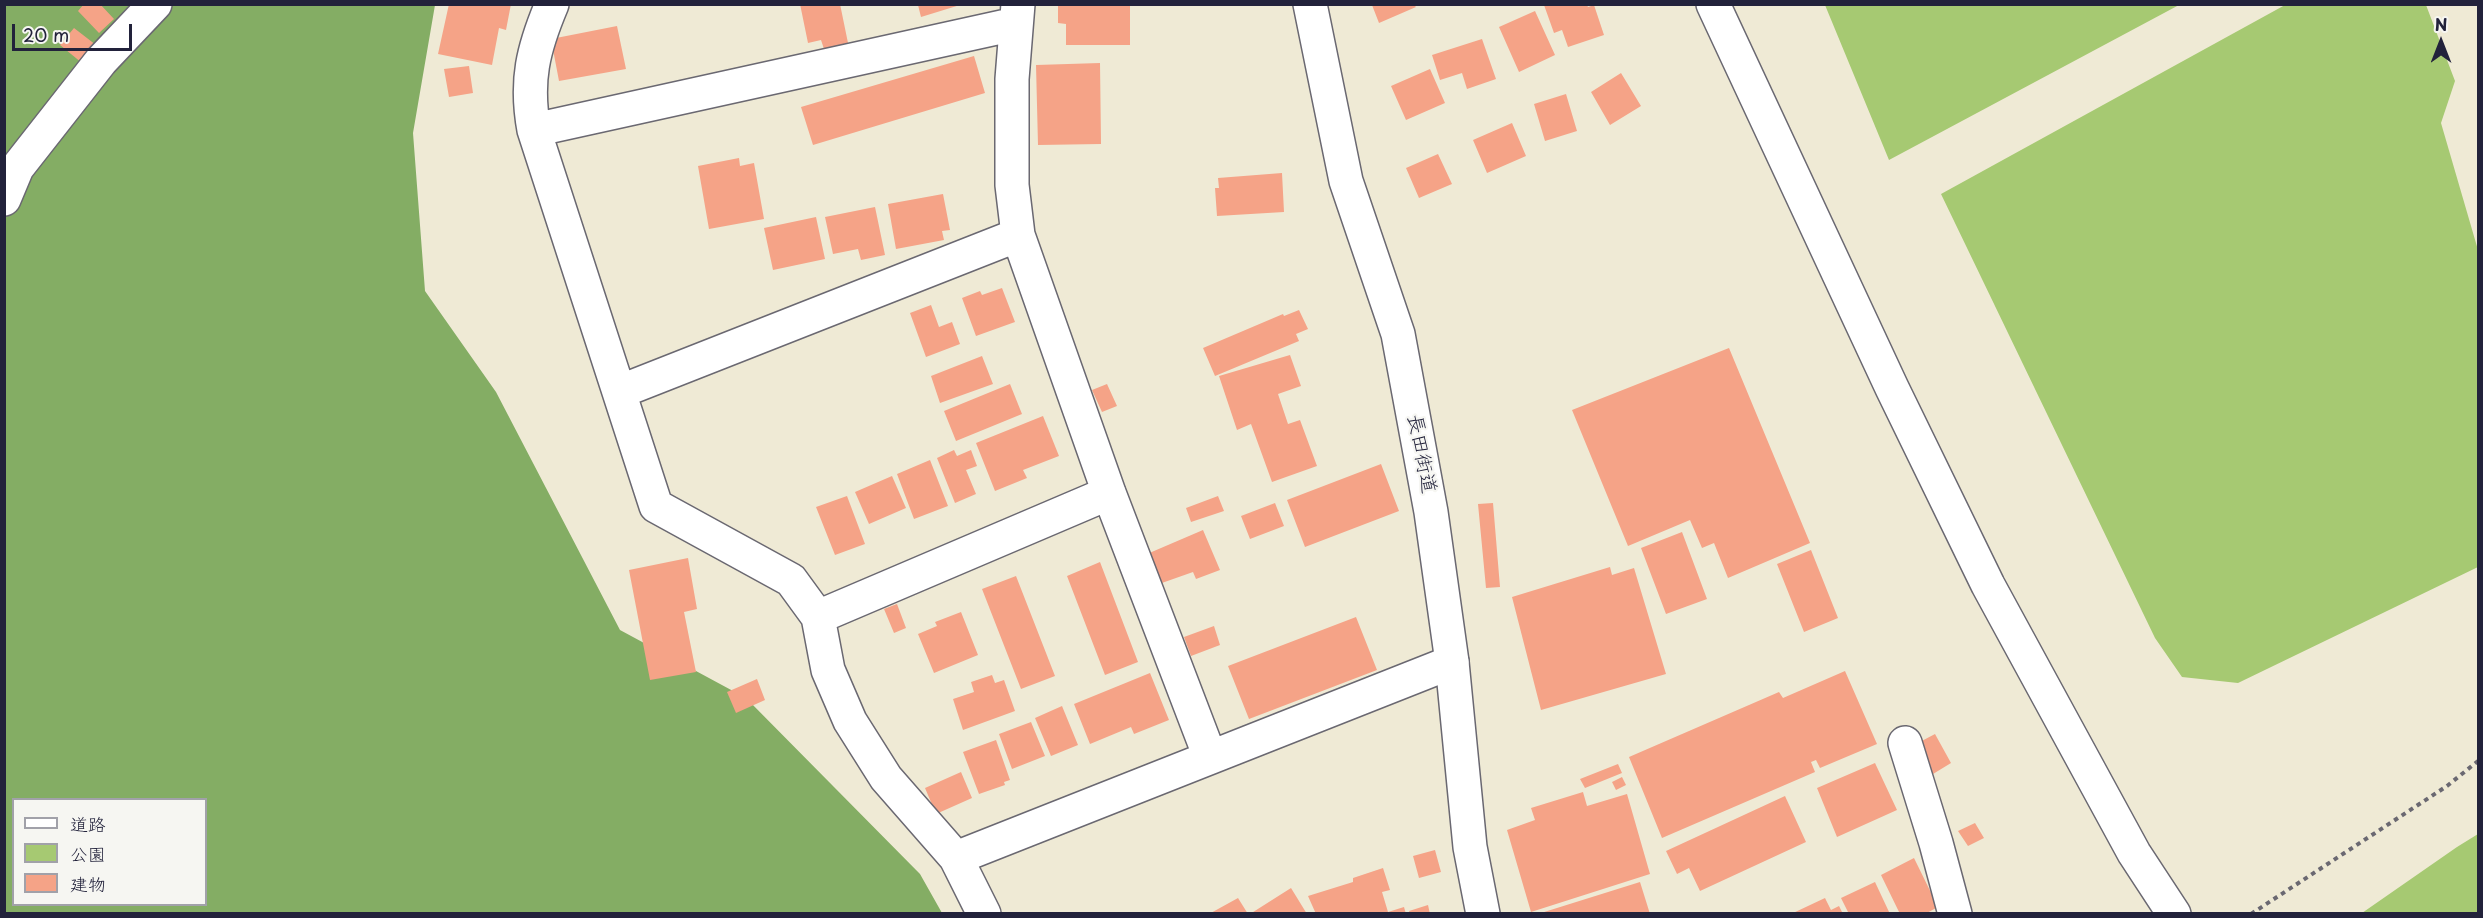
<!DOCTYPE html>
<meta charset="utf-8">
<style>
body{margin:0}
#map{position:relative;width:2483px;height:918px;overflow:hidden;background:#efead5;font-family:"Playpen Sans","Klee One",sans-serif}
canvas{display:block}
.frame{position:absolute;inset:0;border:6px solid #22223b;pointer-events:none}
.legend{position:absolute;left:12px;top:798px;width:195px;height:108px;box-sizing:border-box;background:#f6f6f2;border:2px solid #a1a1a9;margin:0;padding:8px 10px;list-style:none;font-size:18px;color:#22223b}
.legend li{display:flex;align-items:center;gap:12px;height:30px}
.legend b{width:30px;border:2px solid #a1a1a9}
.north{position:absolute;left:2411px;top:12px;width:60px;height:60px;-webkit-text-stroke:4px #f6f6f2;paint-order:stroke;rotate:0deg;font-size:16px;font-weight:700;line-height:24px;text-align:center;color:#22223b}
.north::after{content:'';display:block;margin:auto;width:21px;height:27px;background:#22223b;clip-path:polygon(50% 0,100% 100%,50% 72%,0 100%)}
.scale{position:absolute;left:12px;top:24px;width:120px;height:27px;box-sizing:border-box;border:3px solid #22223b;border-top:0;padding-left:8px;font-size:18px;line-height:21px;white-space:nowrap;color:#22223b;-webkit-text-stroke:4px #f6f6f2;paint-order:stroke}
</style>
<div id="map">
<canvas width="2483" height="918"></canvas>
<div class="frame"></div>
<ul class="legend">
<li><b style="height:8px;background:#fff"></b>道路</li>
<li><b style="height:16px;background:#a6c972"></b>公園</li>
<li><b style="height:16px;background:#f5a387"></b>建物</li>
</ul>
<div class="north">N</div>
<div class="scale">20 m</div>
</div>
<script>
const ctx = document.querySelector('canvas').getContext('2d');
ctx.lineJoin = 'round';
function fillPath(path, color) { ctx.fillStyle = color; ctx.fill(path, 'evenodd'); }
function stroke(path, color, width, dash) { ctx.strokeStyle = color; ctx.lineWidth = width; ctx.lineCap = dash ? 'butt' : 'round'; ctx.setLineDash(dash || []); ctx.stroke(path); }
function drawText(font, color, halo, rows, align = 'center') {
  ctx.font = font + ' "Playpen Sans","Klee One",sans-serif'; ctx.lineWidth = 4.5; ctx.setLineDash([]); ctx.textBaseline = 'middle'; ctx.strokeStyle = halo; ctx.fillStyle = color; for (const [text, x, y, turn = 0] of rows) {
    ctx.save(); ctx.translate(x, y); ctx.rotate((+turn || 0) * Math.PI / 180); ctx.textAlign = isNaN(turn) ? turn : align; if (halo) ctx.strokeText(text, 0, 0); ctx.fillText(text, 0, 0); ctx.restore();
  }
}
fillPath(new Path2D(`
 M1825,5H2179L1889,160Z
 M2285,5H2426L2455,81L2441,123L2478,250V567L2238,683L2182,677L2155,638L1941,194Z
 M2478,834V913H2362L2457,847Z`), '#a6c972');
fillPath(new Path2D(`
 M5,5H435L413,133L425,291L496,392L620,630L746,698L920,874L942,913L5,914ZM14,800H206V904H14Z`), '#84ad64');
fillPath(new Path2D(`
 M84,4H100L114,19L99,33L78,11Z
 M449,4H511L506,30L499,28L492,65L438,54Z
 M800,4H840L848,43L824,49L821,40L808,43Z
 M920,4H960V5L921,17L918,5Z
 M1058,4H1130V45H1066V24L1058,23Z
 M1372,5H1414L1416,7L1379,23Z
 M1544,5H1587L1588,7L1594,5L1604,35L1568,47L1562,30L1554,33Z
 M1535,11L1555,55L1519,72L1499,27Z
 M617,26L626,69L559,81L551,39Z
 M74,28L96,45L82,63L60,45Z
 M1482,39L1496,79L1467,89L1462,73L1440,80L1432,55Z
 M974,56L985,93L813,145L801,107Z
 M1100,63L1101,144L1038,145L1036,65Z
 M469,66L473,93L449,97L444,69Z
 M1430,69L1445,103L1406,120L1391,86Z
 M1621,73L1641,106L1610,125L1591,92Z
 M1566,94L1577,131L1545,141L1534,104Z
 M1512,123L1526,156L1487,173L1473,140Z
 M1438,154L1452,184L1419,198L1406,168Z
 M739,158L740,166L754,163L764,219L709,229L698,166Z
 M1282,173L1284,212L1217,216L1215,188H1219L1218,178Z
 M943,194L950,230L942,231L944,240L896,249L888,204Z
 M875,207L885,255L861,260L858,249L833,254L825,217Z
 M816,217L825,259L773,270L764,228Z
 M1002,288L1015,322L976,336L962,298L980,291L982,295Z
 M931,305L939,327L952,322L960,344L926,357L910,313Z
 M1299,310L1308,329L1296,334L1299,341L1215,376L1203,348L1283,314L1284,316Z
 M1729,348L1810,543L1728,578L1714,543L1702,548L1690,520L1628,546L1572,410Z
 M1290,355L1301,386L1278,394L1288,424L1300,420L1317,466L1272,482L1251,424L1237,430L1219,376Z
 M982,356L993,384L940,403L931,376Z
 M1010,384L1022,414L956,441L944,411Z
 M1107,384L1117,406L1102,412L1092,390Z
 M1043,416L1059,456L1023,470L1027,478L995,491L976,443Z
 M954,450L957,456L971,450L977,466L966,470L976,494L955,503L937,458Z
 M930,460L948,506L914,519L897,474Z
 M1381,464L1399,511L1305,547L1287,500Z
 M892,476L906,508L869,524L855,492Z
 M847,496L865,544L835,555L816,507Z
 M1218,496L1224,511L1191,522L1186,508Z
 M1275,503L1284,526L1250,539L1241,516Z
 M1493,503L1500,587L1486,588L1478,504Z
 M1203,530L1220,570L1196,579L1193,572L1159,584L1147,554Z
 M1682,532L1707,599L1666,614L1641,548Z
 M1811,550L1838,618L1804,632L1777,564Z
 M688,558L697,609L684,612L696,672L650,680L629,570Z
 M1100,562L1138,662L1105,675L1067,576Z
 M1610,567L1612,575L1634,568L1666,674L1541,710L1512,597Z
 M1016,576L1055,676L1021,689L982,589Z
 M897,604L906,628L894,633L884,609Z
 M961,612L978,655L934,673L918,634L937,626L935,622Z
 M1356,617L1377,670L1249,719L1228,666Z
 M1214,626L1220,645L1191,656L1184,637Z
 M1845,671L1877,744L1820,768L1816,760L1811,762L1815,772L1662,838L1629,757L1779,692L1783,698Z
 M1150,673L1169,720L1134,734L1131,727L1090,744L1074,704Z
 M992,675L995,683L1004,680L1015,711L963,730L953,699L974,692L971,682Z
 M757,679L765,700L736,713L727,692Z
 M1062,706L1078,745L1051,756L1035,718Z
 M1031,722L1045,756L1012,769L999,734Z
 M1935,734L1951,763L1933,774L1916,744Z
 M996,740L1010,780L1004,782L1005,785L979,794L963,752Z
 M1875,763L1897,810L1837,837L1817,788Z
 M1618,764L1622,773L1585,788L1580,779Z
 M961,772L972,798L936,814L925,788Z
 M1622,777L1626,785L1616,790L1612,782Z
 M1583,792L1587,806L1627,794L1650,874L1531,912L1507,830L1535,820L1531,808Z
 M1785,796L1806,842L1700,891L1689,868L1677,874L1666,851Z
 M1975,823L1984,838L1968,846L1958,831Z
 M1435,850L1441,872L1419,878L1413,856Z
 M1914,858L1938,907L1925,914H1900L1881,875Z
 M1383,868L1390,890L1382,892L1388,912L1404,907L1406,914H1316L1308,896L1353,882V878Z
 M1640,882L1650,914H1541V913Z
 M1875,882L1890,914H1849L1841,898Z
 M1291,888L1307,914H1250Z
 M1238,898L1248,914H1209Z
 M1825,898L1831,910L1839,906L1843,914H1791Z
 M1428,905L1430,914H1410L1409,911Z`), '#f5a387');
const minor = new Path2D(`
 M552,4C533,49 525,81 534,130L656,506L791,580L818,617L828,670L850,721L886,778L956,858L984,914
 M1018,4L1012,79V185L1018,235L1109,493L1210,757
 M1713,4L1892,388L1988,585L2134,853L2174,914
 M534,130L1015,24
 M4,199L17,168L101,61L155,4
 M619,392L1018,235
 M818,617L1109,493
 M1905,743L1936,843L1955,914
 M956,858L1452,662`);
const secondary = new Path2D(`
 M1310,4L1346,181L1398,334L1431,512L1452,662L1470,847L1483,914`);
stroke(minor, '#6a6871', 36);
stroke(secondary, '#6a6871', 36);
stroke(new Path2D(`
 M2251,914L2447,786L2478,761`), '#6a6871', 4, [4.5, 4.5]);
stroke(minor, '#fff', 33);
stroke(secondary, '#fff', 33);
drawText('20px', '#22223b', '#f6f6f2', [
 ["長田街道",1421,454,79]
]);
</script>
